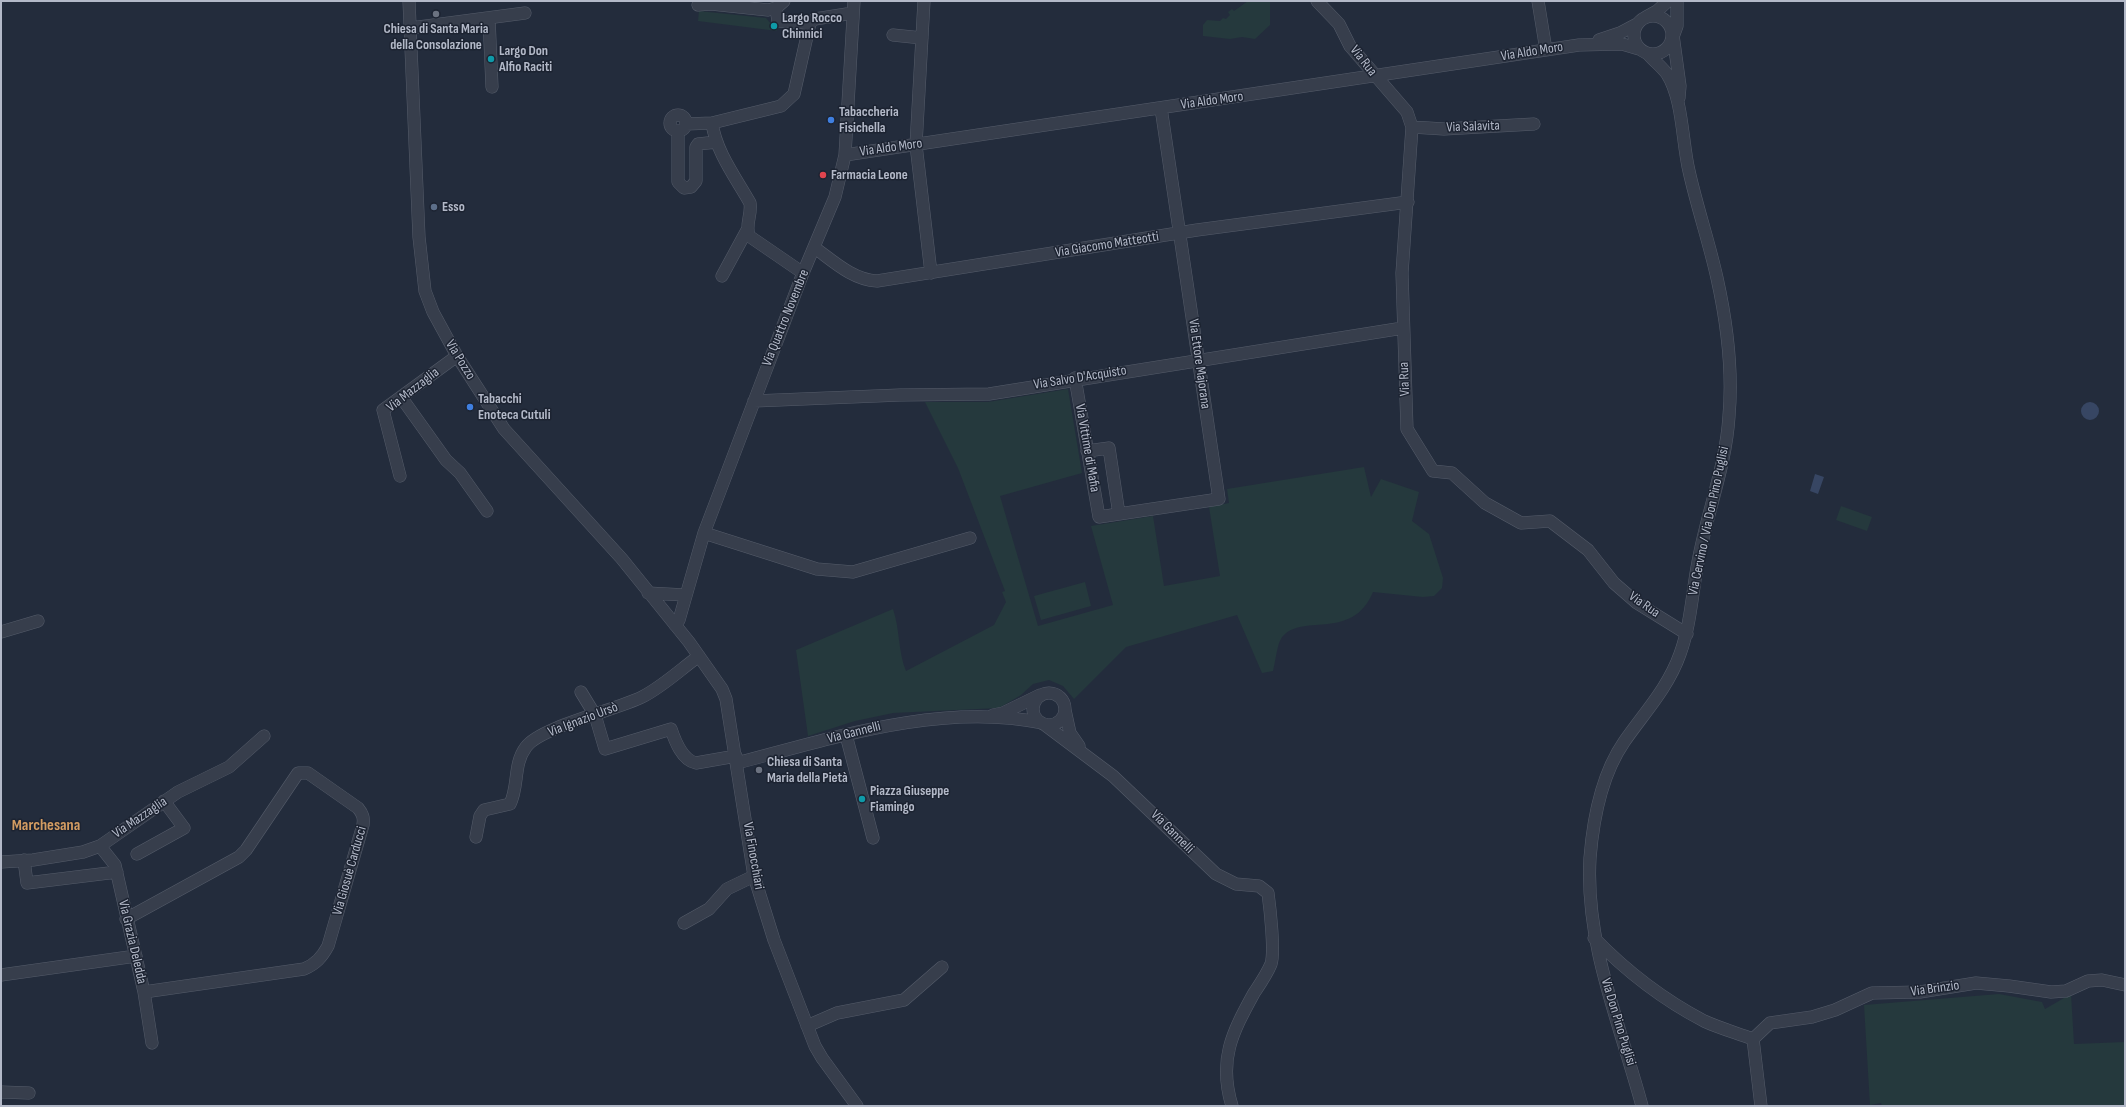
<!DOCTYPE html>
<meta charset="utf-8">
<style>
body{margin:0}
#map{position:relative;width:2126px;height:1107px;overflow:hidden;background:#232c3c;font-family:"Sofia Sans Condensed",sans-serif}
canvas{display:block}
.frame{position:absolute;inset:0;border:2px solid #b3b9c8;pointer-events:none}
</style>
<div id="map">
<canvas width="2126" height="1107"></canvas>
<div class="frame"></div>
</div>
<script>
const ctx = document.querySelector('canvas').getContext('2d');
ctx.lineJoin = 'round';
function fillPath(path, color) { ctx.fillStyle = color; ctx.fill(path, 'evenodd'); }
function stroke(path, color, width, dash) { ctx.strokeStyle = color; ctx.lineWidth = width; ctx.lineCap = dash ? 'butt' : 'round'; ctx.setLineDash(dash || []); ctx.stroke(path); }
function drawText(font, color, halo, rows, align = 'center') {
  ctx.font = font + ' "Sofia Sans Condensed",sans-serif'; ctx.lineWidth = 3; ctx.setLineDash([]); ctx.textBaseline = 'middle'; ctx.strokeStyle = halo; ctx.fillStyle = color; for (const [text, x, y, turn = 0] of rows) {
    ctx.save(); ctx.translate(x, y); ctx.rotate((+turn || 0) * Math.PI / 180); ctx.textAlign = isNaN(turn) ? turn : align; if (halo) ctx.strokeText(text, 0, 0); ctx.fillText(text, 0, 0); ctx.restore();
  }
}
fillPath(new Path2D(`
 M1248,1H1270V25L1255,39L1242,37L1230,39L1203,36V25L1207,20L1220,21L1223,18L1226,19L1230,15L1228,12L1232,9L1234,11Z
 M699,11L766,18L777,31L698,21Z
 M1068,389L1082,473L1000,496L1038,626L1113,605L1091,526L1153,516L1164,586L1220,576L1209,507L1229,503L1227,489L1364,467L1371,497L1381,479L1419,492L1412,521L1429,534L1443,578L1442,588L1434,596L1423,597L1373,592C1352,643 1299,611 1281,639C1277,645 1275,664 1273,671L1262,673L1237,615L1126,647L1074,699L1063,686L1049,680L1033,684L1021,695L999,708L893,713L855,721L808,736L796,650L893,609C900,629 898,652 906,671L994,625L1006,602L1002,592L1005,591L958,468L925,402H988Z
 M1841,506L1872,517L1867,531L1836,520Z
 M1085,582L1091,606L1041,620L1034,596Z
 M1999,994L2042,1002L2045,1009L2071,994L2074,1044L2125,1042V1106H1882L1881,1103L1870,1105L1864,1005Z`), '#25393d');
fillPath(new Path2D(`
 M2081 411a9 9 0 1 1 18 0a9 9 0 1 1-18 0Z
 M1815,474L1824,477L1818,494L1810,491Z`), '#374663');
const minor = new Path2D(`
 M409,1L419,237L425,291L433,312L457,356L504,429L622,559L689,642L722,689L726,699L754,876L774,940L815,1046L822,1058L857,1106
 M924,1L916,145L931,273
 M1317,1L1339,24L1350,46L1407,112L1412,127L1402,273L1407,429L1433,471L1452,473L1485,503L1521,523L1550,521L1588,550L1614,583L1637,603L1687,634
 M1538,1L1546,50
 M698,5L711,4L768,10L776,8L784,1
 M776,8L778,21L810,23
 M1634 35a19 19 0 1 1 38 0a19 19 0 1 1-38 0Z
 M1646,17L1657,11L1668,1
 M489,18L492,87
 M411,28L525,13
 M893,35L922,38
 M1673,35L1680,86L1679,98
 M1673,37L1677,26V1
 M1599,40L1620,33L1637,24
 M670 123a8 8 0 1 1 16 0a8 8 0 1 1-16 0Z
 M686,124L712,123
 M1412,127L1444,129L1534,124
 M678,131V182L684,188L691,187L696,181V147L698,144L717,142
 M845,155L1579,45L1622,44L1639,49
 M815,248C833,261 853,280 877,281L1197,230L1408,202
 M803,273L749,236C745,224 752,215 750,203C736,178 716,152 712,123L781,106L794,94L810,23L815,19L853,13
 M722,276L747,230
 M1075,378L1099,517L1219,499L1161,108
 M401,397L446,460L460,473L487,511
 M754,401L900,395L989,394L1403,328
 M1087,451L1109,448L1119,514
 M400,476L383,410L457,356
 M704,533L817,569L853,572L970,538
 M648,593L685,595
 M675,625L679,620L704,533L803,273L835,197L845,155L854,1
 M1,632L38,621
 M581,692L595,715L605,749L671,729C675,741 682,760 696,763L736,756
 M1033 709a16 16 0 1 1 32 0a16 16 0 1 1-32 0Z
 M1065,710L1070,733L1079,746
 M993,715L1003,713L1040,695
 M1045,725L1113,776L1216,874L1236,884L1259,886L1268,893C1270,908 1275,952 1271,964C1267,974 1260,984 1254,993C1232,1033 1218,1060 1232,1106
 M846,735L873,838
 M737,763C833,738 942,702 1042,723
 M476,837L480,816L484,810L510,804C519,786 513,764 526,747C540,727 616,710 642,697C662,687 681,669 699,656
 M100,846L115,865L144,992L152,1043
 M137,854L184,828L164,801
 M24,860L27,883L117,872
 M1,862L33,860L83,852L100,846L178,792L229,767L264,736
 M126,919L239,857L246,850L298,773H308L358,808C363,814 364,818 363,825L328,946C322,957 316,964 304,969L144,992
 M684,923L709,909L727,889L754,876
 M1594,938C1627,972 1662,999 1704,1021C1719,1028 1737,1033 1753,1039
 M1,975L136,956
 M807,1026L837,1013L904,1000L942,967
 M1753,1039L1770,1023L1812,1017L1835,1010L1872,993L1920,992L1976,983L2009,986L2051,992L2066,991L2088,981L2102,980L2125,985
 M1753,1039L1761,1106
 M1,1092L29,1093
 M1642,1106C1620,1024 1585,944 1590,858C1593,820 1602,774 1624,742C1644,713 1668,688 1680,654C1691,624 1692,593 1698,562C1707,512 1726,466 1729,416C1733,370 1727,323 1717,278C1709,242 1697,207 1689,171C1682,142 1683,99 1667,74C1662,67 1654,61 1648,54`);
stroke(minor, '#555c6a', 13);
stroke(minor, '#373e4c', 12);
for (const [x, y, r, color] of [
 [436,14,4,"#6b7280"],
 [774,26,4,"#0f9aa8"],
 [491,59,4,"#0f9aa8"],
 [831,120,4,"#3f7fe0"],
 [823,175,4,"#e0444e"],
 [434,207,4,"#5c6f8a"],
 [470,407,4,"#3f7fe0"],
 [759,770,4,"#6b7280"],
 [862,799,4,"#0f9aa8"]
]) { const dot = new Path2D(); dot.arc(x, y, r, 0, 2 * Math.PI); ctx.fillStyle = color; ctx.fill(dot); stroke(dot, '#1c2331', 1.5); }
drawText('bold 14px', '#b3b9c8', '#1c2331', [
 ["Largo Rocco",782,18],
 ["Chinnici",782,34],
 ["Chiesa di Santa Maria",436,29,"center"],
 ["della Consolazione",436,45,"center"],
 ["Largo Don",499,51],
 ["Alfio Raciti",499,67],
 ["Tabaccheria",839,112],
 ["Fisichella",839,128],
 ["Farmacia Leone",831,175],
 ["Esso",442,207],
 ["Tabacchi",478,399],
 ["Enoteca Cutuli",478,415],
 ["Chiesa di Santa",767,762],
 ["Maria della Pietà",767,778],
 ["Piazza Giuseppe",870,791],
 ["Fiamingo",870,807]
], 'left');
drawText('14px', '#b3b9c8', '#1c2331', [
 ["Via Aldo Moro",1532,52,-9],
 ["Via Rua",1363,61,52],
 ["Via Aldo Moro",1212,101,-8],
 ["Via Salavita",1473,127,-2],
 ["Via Aldo Moro",891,148,-8],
 ["Via Giacomo Matteotti",1107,245,-9],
 ["Via Quattro Novembre",786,318,-68],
 ["Via Pozzo",460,360,58],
 ["Via Ettore Majorana",1199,364,82],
 ["Via Salvo D'Acquisto",1080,378,-9],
 ["Via Rua",1405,379,-92],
 ["Via Mazzaglia",413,390,-38],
 ["Via Vittime di Mafia",1087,448,80],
 ["Via Cervino / Via Don Pino Puglisi",1709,521,-78],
 ["Via Rua",1644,605,35],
 ["Via Ignazio Ursò",583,720,-21],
 ["Via Gannelli",854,733,-14],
 ["Via Mazzaglia",140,818,-34],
 ["Via Gannelli",1172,832,45],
 ["Via Finocchiari",753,856,80],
 ["Via Giosuè Carducci",350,871,-74],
 ["Via Grazia Deledda",132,942,77],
 ["Via Brinzio",1935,989,-8],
 ["Via Don Pino Puglisi",1618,1022,73]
]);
drawText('bold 16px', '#d39c62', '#1c2331', [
 ["Marchesana",46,826]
]);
</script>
